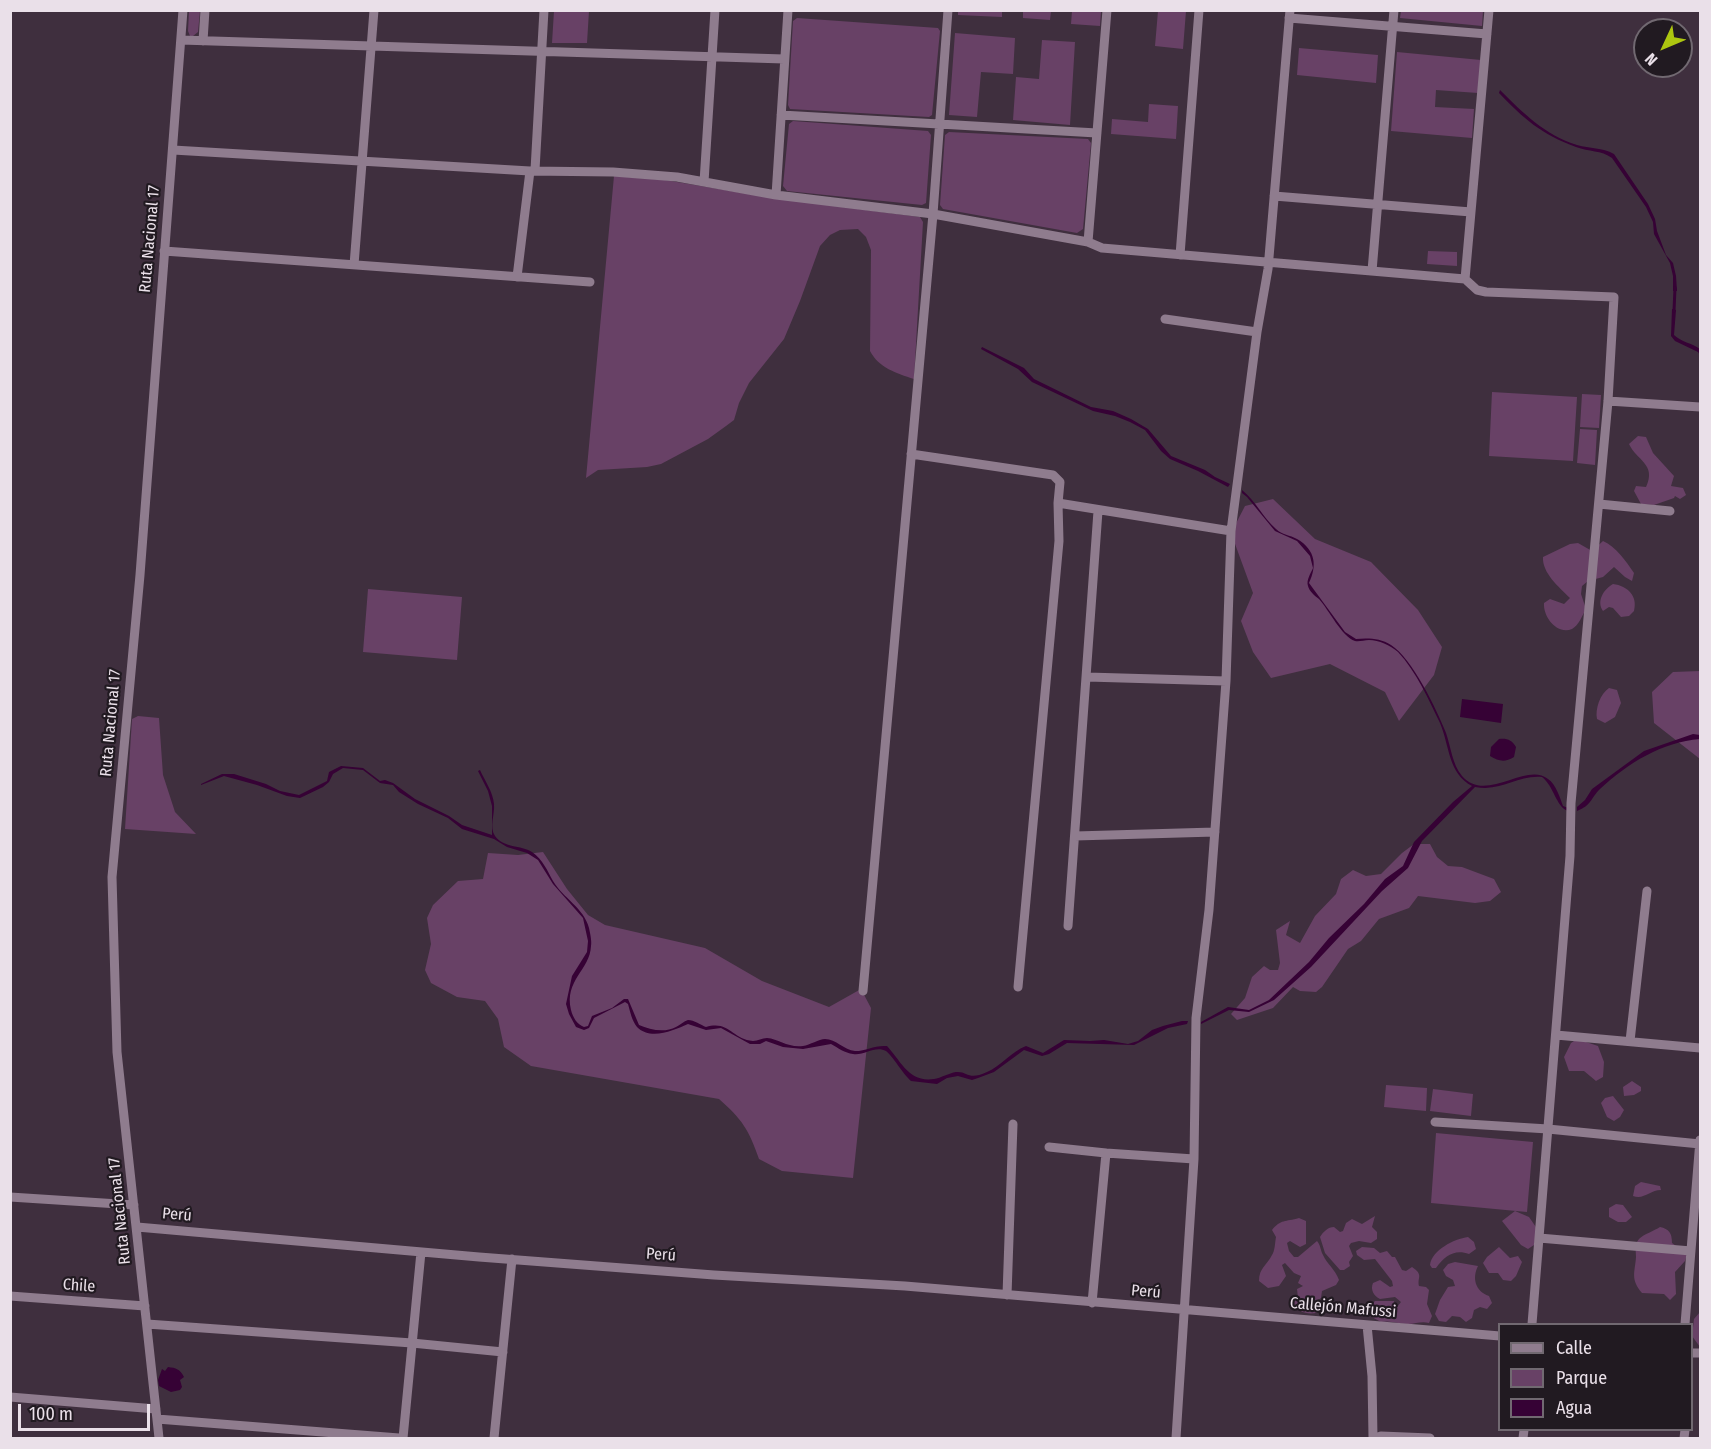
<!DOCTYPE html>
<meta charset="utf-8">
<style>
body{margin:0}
#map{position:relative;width:1711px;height:1449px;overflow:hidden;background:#3f2f3e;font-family:"Fira Sans Condensed",sans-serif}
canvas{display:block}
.frame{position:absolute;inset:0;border:12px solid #eae0e9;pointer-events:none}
.legend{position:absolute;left:1498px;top:1323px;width:195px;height:108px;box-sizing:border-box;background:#211a21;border:2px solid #716971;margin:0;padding:8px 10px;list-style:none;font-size:18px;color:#eae0e9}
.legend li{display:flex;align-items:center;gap:12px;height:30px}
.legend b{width:30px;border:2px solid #716971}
.north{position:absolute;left:1633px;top:18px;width:60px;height:60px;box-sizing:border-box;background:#211a21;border:2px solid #716971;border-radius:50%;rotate:226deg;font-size:16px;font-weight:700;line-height:24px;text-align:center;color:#eae0e9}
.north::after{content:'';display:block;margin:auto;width:21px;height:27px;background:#adc610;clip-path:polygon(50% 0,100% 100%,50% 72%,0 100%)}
.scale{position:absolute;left:18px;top:1404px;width:132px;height:27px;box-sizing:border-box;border:3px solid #eae0e9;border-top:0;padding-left:8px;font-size:18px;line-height:21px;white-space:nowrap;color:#eae0e9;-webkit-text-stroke:4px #211a21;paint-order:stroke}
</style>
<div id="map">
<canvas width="1711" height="1449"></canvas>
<div class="frame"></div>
<ul class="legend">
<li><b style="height:8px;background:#8f7c8e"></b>Calle</li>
<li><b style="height:16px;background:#684166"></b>Parque</li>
<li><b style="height:16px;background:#360235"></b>Agua</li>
</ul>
<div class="north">N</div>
<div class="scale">100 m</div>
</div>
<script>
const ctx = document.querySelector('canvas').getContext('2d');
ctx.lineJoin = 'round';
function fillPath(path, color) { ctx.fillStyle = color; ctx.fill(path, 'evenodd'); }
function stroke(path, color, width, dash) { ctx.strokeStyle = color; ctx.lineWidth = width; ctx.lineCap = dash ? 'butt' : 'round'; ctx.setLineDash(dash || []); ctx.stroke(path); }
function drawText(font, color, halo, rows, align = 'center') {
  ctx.font = font + ' "Fira Sans Condensed",sans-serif'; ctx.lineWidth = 4.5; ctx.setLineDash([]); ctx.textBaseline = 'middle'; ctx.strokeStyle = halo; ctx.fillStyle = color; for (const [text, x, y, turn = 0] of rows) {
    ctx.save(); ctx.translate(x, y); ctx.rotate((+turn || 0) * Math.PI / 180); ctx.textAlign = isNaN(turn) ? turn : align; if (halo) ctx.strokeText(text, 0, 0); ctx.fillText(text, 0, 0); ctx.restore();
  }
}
fillPath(new Path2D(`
 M189,11H200L198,32L193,36H190L188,31Z
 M554,11H589L587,43H552Z
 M958,11H1002V17L958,15Z
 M1023,11H1051L1050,20L1023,18Z
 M1072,11H1101L1100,26L1071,24Z
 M1158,11H1186L1183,49L1155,46Z
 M1401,11V10L1483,11L1482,26L1400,18Z
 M797,18L938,28L940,31L932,115L929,117L790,109L788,105L793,21Z
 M955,33L1015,38L1013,74L981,72L977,117L949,115Z
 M1042,40L1075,42L1070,125L1013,120L1016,77L1039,79Z
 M1299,48L1378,55L1376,83L1297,75Z
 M1397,52L1481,60L1478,93L1436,90L1435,107L1474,109L1472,138L1391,131Z
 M1149,104L1178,106L1176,139L1111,134L1112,119L1148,122Z
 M793,121L928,131L931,135L926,203L922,205L787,191L783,186L789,124Z
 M949,132L1088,139L1091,143L1083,229L1077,233L943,209L940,205L945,135Z
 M614,176L665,180L773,198L920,217L923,222L914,379C896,373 879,368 870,351L871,250L866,237L858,229L840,230L830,235L820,246L800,301L784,339L749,383L739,403L734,420L726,426L708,439L661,464L647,467L598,470L586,478Z
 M1428,251L1457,252V266L1427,264Z
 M1492,392L1577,397L1573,461L1489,456Z
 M1582,394L1601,395L1599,428L1580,427Z
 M1580,429L1597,430L1595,465L1577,463Z
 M1638,436L1646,437L1653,453L1674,476L1671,486L1683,488L1686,495L1680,499L1675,496L1674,498L1654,505L1641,504L1634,491L1636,486L1646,487C1657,464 1636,460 1629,444Z
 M1273,499L1315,539L1371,562L1418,610L1442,647L1434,675L1399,721L1385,692L1330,664L1271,678L1253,652L1241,621L1253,593L1231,533L1245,506Z
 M1603,541C1616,547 1626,561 1634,573L1632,581L1625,577L1614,567L1603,577L1588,581L1582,586L1581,594L1586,609C1582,616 1579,625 1572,629C1557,635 1543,617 1544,603L1550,599L1564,604L1570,598C1559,587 1542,573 1543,557L1570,544L1578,543L1592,551Z
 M1613,584C1628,586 1638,596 1634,611L1629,616L1621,617L1613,608L1609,607L1603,611C1596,601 1604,589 1613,584Z
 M368,589L462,597L457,660L363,652Z
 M1700,671V759L1654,723L1652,692L1673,672Z
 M1609,688L1617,690L1621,703L1615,717L1605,723L1597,719C1595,709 1600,694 1609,688Z
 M138,716L159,718L163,775L175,812L196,834L125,829L132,719Z
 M1414,844H1430L1437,857L1448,866L1462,867L1494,879L1501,892L1490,901L1475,903L1418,896L1409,908L1379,919L1361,941L1348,949L1322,987L1316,992L1300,991L1293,987L1273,1008L1237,1020L1231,1014L1245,998L1252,977L1264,966L1270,970H1278L1280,963L1276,930L1290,921L1286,935L1300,943L1315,916L1336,894L1341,879L1353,870L1366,876L1381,874L1402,853Z
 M543,852L567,889L588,915L605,925L705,948L762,981L829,1007L861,989L871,1008L853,1178L782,1171L759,1159C749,1130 742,1119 719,1099L531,1066L504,1047L498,1019L485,1001L457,997L431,983L425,970L431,944L427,918L433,905L458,881L483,879L488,853L518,855Z
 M1577,1039L1598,1046L1604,1062L1603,1077L1596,1081L1584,1071H1569L1564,1057L1571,1043Z
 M1632,1081L1641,1087V1091L1634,1095L1624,1096L1623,1087Z
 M1386,1085L1427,1088L1426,1111L1384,1107Z
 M1433,1089L1473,1094L1471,1116L1430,1111Z
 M1613,1096L1624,1110L1620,1117L1614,1121L1607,1117L1601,1103L1605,1098Z
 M1436,1133L1533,1142L1527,1212L1431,1203Z
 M1641,1182L1660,1186L1661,1190C1650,1190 1644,1200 1633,1196L1635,1186Z
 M1616,1204L1623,1205L1632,1217L1626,1222H1618L1609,1217V1208Z
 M1515,1211L1529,1217L1538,1230L1534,1245L1528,1249L1521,1245L1502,1221Z
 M1375,1216L1372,1227L1377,1232V1239L1371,1243L1359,1241L1351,1243L1349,1246L1353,1256L1349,1262L1350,1266L1344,1270H1340L1325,1253L1320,1237C1323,1232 1328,1227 1334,1227L1340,1232L1343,1231L1346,1223L1352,1219L1362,1224Z
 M1299,1218L1306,1221V1244L1300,1247L1290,1241L1287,1243L1289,1251L1294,1257H1298L1317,1241C1321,1246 1320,1249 1323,1255C1327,1264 1335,1269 1339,1280L1336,1285L1322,1291L1321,1298L1315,1302L1322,1304L1323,1308C1315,1318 1299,1313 1291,1304L1292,1299L1298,1298L1297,1289L1303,1286L1298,1283L1301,1276L1294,1273L1285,1263L1282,1265L1286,1276L1279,1286L1268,1288L1259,1281C1259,1268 1267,1265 1272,1255C1275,1251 1275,1242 1276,1237L1272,1230C1281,1219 1285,1222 1299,1218Z
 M1660,1227C1669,1229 1672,1233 1672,1243L1687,1254L1685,1261L1675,1272L1676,1294L1670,1300L1664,1294L1642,1293C1630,1279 1635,1272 1636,1257C1636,1250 1634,1245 1639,1239C1644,1234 1654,1231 1660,1227Z
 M1468,1237L1474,1242L1476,1249L1469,1254C1454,1249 1445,1256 1436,1268H1432L1430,1265C1432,1250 1454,1239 1468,1237Z
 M1362,1247L1374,1248L1380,1253L1387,1251L1392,1257H1395L1402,1270L1406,1271L1412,1267C1424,1275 1417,1277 1419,1286L1426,1287L1429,1290L1427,1304L1432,1316L1429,1323C1421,1321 1416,1324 1408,1324C1398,1324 1391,1320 1381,1322L1370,1316L1368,1308L1375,1301H1394V1305L1397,1307L1401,1302L1395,1297L1380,1299C1374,1296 1370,1290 1373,1283L1380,1280L1390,1287L1393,1286L1392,1281L1375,1259L1364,1260L1357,1255L1356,1251Z
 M1499,1247L1510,1258L1518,1256L1522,1262L1516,1276L1511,1281L1503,1280L1498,1273H1489L1483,1263L1487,1257Z
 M1455,1262L1478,1266C1472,1278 1475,1291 1489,1296L1492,1303L1487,1309L1480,1307L1474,1310L1472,1318L1466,1322L1460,1317L1452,1316L1446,1322L1439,1321L1435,1314L1440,1300L1448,1287L1455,1286L1453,1280L1446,1276L1443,1270L1448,1264Z
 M1700,1312V1347L1692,1336L1694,1319Z`), '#684166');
fillPath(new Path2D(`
 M1500,90C1523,113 1545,135 1577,145C1590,149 1602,147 1614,154L1648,204L1655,219L1657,231L1666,255L1673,263L1676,276L1677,291H1673V276L1670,263L1654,234L1653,222L1646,207L1612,158C1601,150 1589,152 1576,147C1541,134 1524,119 1499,93Z
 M1672,309L1676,310L1674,335C1681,342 1692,343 1700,349V355L1698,352L1675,341L1671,336Z
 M982,347L1024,368L1034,379L1091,407L1113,411L1131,419L1148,429L1171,456L1205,470L1215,477L1230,484L1228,487L1198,471L1170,459L1161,451L1145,430L1130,422L1115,416L1093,411L1032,382L1018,369L981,349Z
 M1242,490C1256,501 1263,518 1276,529C1282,535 1290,535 1297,539C1316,550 1317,566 1309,583L1345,632L1356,639C1368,638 1380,638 1391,645C1412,658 1437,710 1446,733C1451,747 1452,764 1462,776C1486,804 1526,761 1548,779C1556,784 1560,798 1563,806L1568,808V811C1556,807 1554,786 1542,777C1516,775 1503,792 1475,787L1422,841L1408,868L1382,891L1311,967L1274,1000L1249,1012L1229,1010L1201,1024V1022L1228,1007L1249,1010L1269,1000L1309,962L1329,938L1364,904L1385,879L1403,866L1414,842L1453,802L1472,786C1448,773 1450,747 1440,723C1429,700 1416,671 1398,652C1390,645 1379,640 1369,640C1364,640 1359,642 1355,641C1342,637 1329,610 1319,599C1315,596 1309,591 1308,586C1306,580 1311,573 1313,568L1310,556L1297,541L1275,531L1247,497L1242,493Z
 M1462,699L1503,704L1501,723L1460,717Z
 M1693,734L1700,735V739C1662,742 1628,763 1600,789C1590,799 1592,805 1577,811V807L1585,800L1592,789L1644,751Z
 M1499,739C1507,738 1512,740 1516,747L1514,757C1504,763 1499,761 1490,756L1491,747Z
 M341,766L363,768L380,781L385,780L393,783L415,799L449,816L462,825L492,835V806L488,791L478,771L480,770C485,781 493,792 494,804C495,814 489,827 495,836C503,848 521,845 532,852C543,860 547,870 553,881C563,898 584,908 589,928C590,933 592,941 591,946C590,970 564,980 571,1010C573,1018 577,1024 584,1027L588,1026L592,1016L612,1008L624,999H628L639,1025C650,1030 665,1033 676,1027C680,1025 684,1021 688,1020C694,1020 701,1025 706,1027C729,1020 732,1039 753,1041C758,1041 762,1038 767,1038C779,1039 788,1048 803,1046C810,1045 819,1039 825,1039C836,1039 844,1050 855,1051C867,1051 874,1045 887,1046C901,1061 909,1083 934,1079C941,1078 949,1073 956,1072C968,1071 968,1081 987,1072C1001,1066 1011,1052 1026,1046L1043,1053L1064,1040L1090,1041L1104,1040L1128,1044L1138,1041L1152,1030L1163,1026L1182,1021H1188L1187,1024L1168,1028L1134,1045L1067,1043L1049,1054L1042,1056L1024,1050L994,1072L978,1078L972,1080L958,1076L947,1078L937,1084L911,1081C903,1074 892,1055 886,1051C875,1045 864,1056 853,1054C845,1053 838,1048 831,1044L803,1049L783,1047L766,1041L760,1044H750L721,1028L706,1030L688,1024C674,1030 651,1041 637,1027C632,1021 630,1011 628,1004L625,1002L594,1018L589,1028L584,1030L576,1027L569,1014L566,1004L572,976L587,952L588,941L583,918L553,884L538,860L527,853L507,847L494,839L462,829L448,818L418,804L399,792L393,785L380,783L363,770L343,768L333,774L329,782L323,787L300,798L287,796L257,785L224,776L201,785V784L222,774H234L266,784L280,791L299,795L327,781L329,772Z
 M168,1367C176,1368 180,1369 184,1377L180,1380L182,1387L180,1390L171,1392L159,1386L158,1380L162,1369L165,1371Z`), '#360235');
stroke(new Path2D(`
 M1674,311L1675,288`), '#360235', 3);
stroke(new Path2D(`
 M1289,18L1487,34
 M181,40L784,59
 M203,41L205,10
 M781,115L1097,133
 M173,150L530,171L613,172L677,177L776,195L933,214L1088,242L1102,248L1465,279L1477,290L1486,292L1614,297L1608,401L1571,803L1570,856L1532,1324
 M535,170L544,10
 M704,182L715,10
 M776,195L788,10
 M1274,196L1471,212
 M1088,242L1107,10
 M164,251L590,282
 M1180,255L1199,10
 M354,265L374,10
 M1372,271L1394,10
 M517,277L530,171
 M1465,279L1489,10
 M1165,319L1257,332
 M1608,401L1700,407
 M911,454L1053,475L1060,482L1058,503L1059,541L1018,987
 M1058,503L1231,531
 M1599,504L1670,511
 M1087,677L1226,681
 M1075,836L1215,832
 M1068,926L1098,511
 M863,991L933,214L948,10
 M1556,1035L1700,1048
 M1630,1041L1647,891
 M1435,1122L1548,1129L1700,1144
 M1049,1147L1106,1153
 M10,1197L134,1205
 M137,1227L479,1257L714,1275L905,1286L1500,1336
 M1539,1238L1691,1251
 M1007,1295L1013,1124
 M10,1296L145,1306
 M1092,1303L1106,1153L1194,1159
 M147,1324L412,1343L503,1352
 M1685,1324L1700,1140
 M1367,1325L1372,1376L1373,1438
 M1692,1353H1700
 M10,1397L156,1409
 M157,1419L399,1438
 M159,1438L117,1052L112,877L140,575L183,10
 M403,1438L421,1252
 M494,1438L512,1259
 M1176,1438L1194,1159L1196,1018L1209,910L1226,681L1231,531L1257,332L1268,269L1290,10
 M1376,1438L1381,1436L1430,1438
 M1523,1438L1524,1430
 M1684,1438L1685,1430`), '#8f7c8e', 9);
drawText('16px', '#eae0e9', '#211a21', [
 ["Ruta Nacional 17",150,239,-85],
 ["Ruta Nacional 17",111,723,-85],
 ["Ruta Nacional 17",120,1211,-96],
 ["Perú",177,1215,5],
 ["Perú",661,1255,4],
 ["Chile",79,1286,4],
 ["Perú",1146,1292,5],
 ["Callejón Mafussi",1343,1308,5]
]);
</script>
